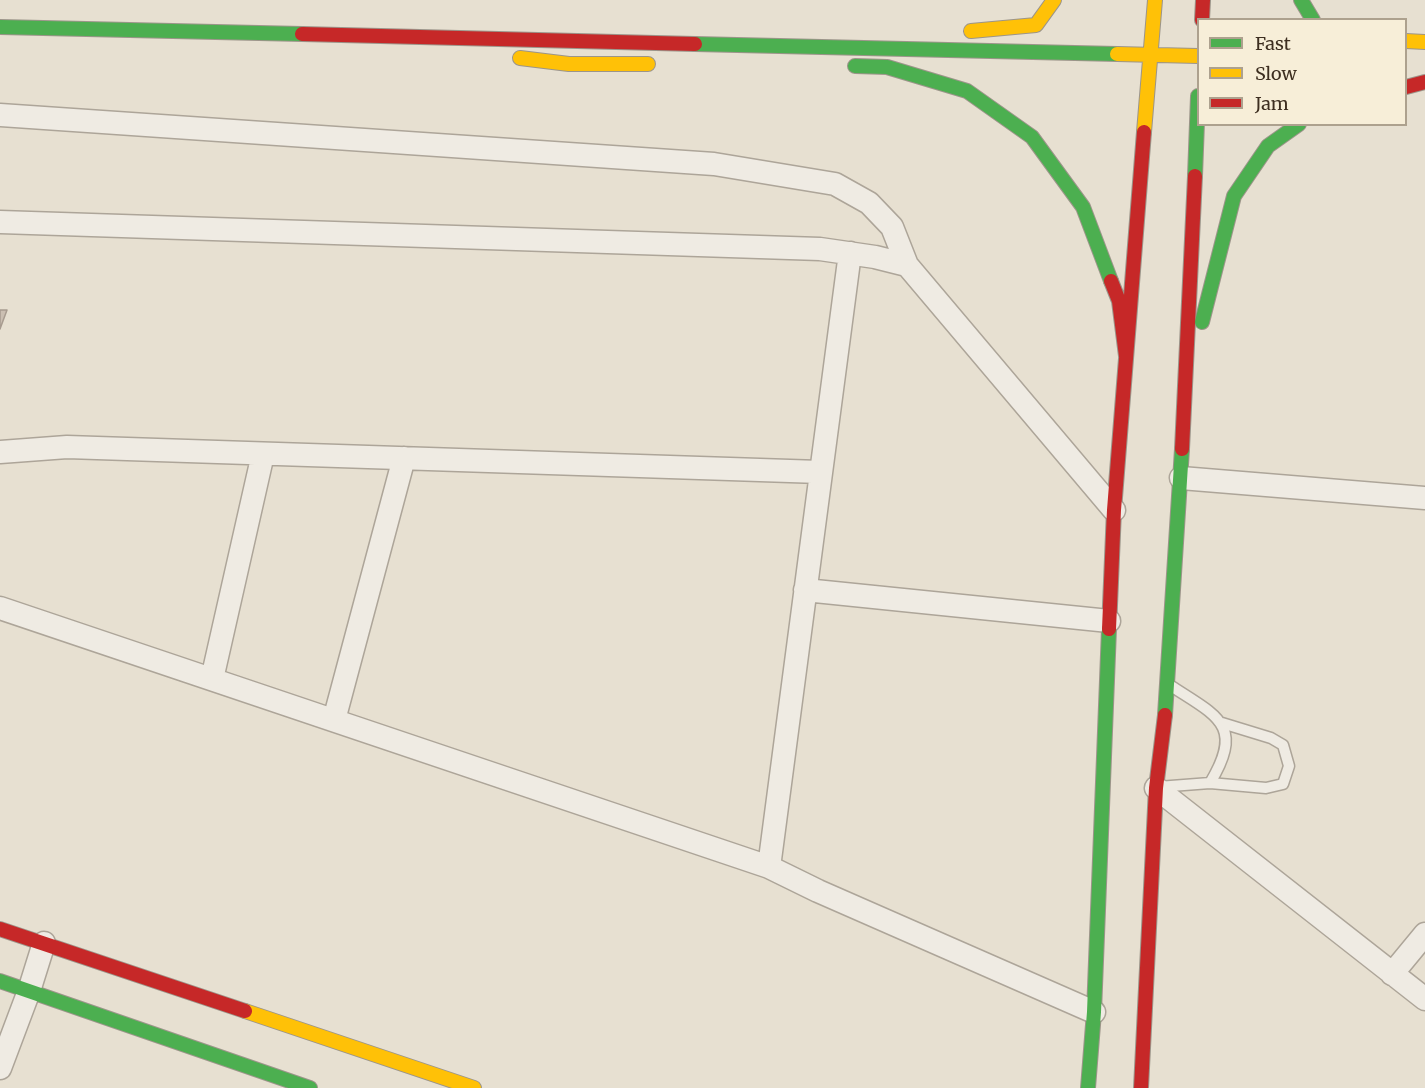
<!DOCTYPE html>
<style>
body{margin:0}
#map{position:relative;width:1425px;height:1088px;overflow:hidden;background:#e7e0d1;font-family:Merriweather,serif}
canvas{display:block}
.legend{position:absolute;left:1197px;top:18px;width:210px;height:108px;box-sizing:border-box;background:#f7eed8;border:2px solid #ada18e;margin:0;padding:8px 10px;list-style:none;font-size:18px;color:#3d2e20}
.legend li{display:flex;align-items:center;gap:12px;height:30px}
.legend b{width:30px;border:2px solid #ada18e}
</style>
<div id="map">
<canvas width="1425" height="1088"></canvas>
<ul class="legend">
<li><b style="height:8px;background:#4caf50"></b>Fast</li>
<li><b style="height:8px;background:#ffc107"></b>Slow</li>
<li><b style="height:8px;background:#c62828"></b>Jam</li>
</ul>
</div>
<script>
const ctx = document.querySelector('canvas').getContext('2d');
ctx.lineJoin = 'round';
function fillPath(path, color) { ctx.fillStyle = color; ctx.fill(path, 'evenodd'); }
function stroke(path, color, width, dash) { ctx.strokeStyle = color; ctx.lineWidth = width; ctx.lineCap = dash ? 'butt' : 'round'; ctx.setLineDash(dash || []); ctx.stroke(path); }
const building = new Path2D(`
 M0,310H7L0,329Z`);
fillPath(building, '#cbbfb2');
stroke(building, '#a89c90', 1.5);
const lane = new Path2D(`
 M1210,783L1266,788L1283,784L1289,766L1283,745L1271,738L1222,723
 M1158,787L1210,783C1245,725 1217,716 1171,686`);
const street = new Path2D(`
 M0,115L714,164L835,184L869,203L892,227L907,265
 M0,222L820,249L875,257L907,265L1114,510
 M0,452L67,447L820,472
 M1181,478L1425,498
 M805,590L1109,621
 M0,608L769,867L818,891L1094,1012
 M212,679L263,454
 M334,720L404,458
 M1156,788L1425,999
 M769,867L850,253
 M1392,974L1425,934
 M0,1068L29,991L44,943`);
const fast = new Path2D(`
 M1301,0L1313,20
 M0,27L302,34
 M695,44L1117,54
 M855,66L887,67L967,91L1032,137L1083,207L1111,281
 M1195,176L1198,96
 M1202,322L1234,196L1268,146L1299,124
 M1165,715L1182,449
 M0,981L310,1088
 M1088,1088L1094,1012L1109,629`);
const slow = new Path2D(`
 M971,31L1036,25L1054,0
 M1406,41L1425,42
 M1117,54L1198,56
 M520,58L569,64H648
 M1144,132L1155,0
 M245,1011L474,1088`);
const jam = new Path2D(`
 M1202,20L1203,0
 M302,34L695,44
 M1406,87L1425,82
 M1111,281L1119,301L1126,356
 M1182,449L1195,176
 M1109,629L1114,510L1144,132
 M0,929L245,1011
 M1141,1088L1156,788L1165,715`);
stroke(lane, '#ada599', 13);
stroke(street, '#ada599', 25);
stroke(fast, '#9c958a', 16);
stroke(slow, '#9c958a', 16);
stroke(jam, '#9c958a', 16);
stroke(lane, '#efebe3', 10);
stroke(street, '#efebe3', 22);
stroke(fast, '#4caf50', 14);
stroke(slow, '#ffc107', 14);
stroke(jam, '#c62828', 14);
</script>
